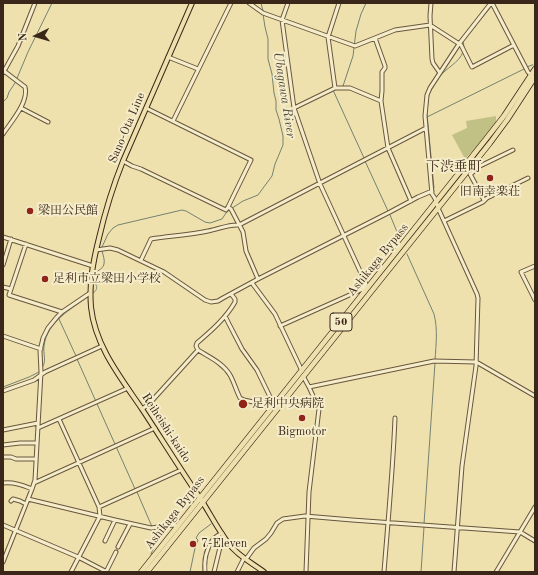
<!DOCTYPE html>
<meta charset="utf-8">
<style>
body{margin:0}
#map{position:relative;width:538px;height:575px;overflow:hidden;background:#efe1ae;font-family:"Old Standard TT",serif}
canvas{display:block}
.frame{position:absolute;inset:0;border:4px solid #3b2719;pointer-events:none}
.north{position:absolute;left:16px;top:16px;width:40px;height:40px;-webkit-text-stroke:3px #f5ecca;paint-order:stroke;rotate:265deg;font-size:11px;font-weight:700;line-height:16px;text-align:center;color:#3b2719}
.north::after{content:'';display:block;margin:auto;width:14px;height:18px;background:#3b2719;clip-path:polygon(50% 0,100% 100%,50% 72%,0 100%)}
</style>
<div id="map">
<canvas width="538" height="575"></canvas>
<div class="frame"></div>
<div class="north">N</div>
</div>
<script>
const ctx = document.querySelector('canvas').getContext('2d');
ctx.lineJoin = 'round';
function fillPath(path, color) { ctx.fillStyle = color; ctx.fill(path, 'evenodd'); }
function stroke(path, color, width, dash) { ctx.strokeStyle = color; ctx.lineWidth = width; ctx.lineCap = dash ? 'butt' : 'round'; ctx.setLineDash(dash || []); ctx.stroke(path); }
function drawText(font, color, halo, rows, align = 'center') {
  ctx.font = font + ' "Old Standard TT","Noto Serif JP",serif'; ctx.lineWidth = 4; ctx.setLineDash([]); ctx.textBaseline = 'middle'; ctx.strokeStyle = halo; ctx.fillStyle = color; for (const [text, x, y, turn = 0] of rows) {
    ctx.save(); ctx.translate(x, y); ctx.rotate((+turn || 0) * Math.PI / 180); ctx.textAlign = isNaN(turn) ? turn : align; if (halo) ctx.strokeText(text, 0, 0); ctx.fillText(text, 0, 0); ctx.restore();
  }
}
fillPath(new Path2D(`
 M496,116V122L478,145L465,159L452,135L467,128L466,121Z`), '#c1c085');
stroke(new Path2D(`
 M261,3L263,11
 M464,47L463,41L490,8
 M527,67L532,65H533
 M439,77C446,68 459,63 463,52
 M340,87L343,86L353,56L356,31L361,14L366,3
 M333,90L364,158
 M3,102L7,98L9,92L15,83L28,52L52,3
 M427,110L429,94L437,80
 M427,114L434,188
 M427,117L524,69
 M365,161L388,211
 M390,215L400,239
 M102,247L108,234L113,228L118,225L182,210L186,211L205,222L210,223L222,219L226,213L229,210L243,201L258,195L272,176L275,164L283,145V136L279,119L276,110V101L274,93L272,74L268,59V39L265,27L263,14
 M407,254L434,314C438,330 436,344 435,360
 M92,294C102,287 93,284 94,277C95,270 103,270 104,264C105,260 103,255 102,251
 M59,319L76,356
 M77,359L135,489
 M42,368C47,361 43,354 44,346C47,322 71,309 89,296
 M3,387L29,377L39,372
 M462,486L463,467L469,423
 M137,492L153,529V549L151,554
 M424,524L435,363
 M190,572L195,548L198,540L196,538L199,533L211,524
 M421,572L424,527`), '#748171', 1);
const minor = new Path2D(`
 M249,3L263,13L355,46L395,30L430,25L461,45L472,67L514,45
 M288,3L282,20L294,108L320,184L366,284L363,288L365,292
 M431,3L430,16L432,59L433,63L440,73
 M492,3L528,72L531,75
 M375,38L385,66V68L382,72V91L381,101L388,148L411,201
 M168,57L198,69
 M3,73L18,46L35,3
 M335,88L328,37L339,3
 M21,108L48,122
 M146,108L251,160L228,207
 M294,108L335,88H350L381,101
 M173,121L231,3
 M3,134C11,122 29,102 25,87L4,71
 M123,161L132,166L141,169L226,210L228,207
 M470,174L484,200
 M471,174L478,167L513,150
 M228,207L231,209L243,232L246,251L258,279
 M444,221L483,202L487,198L528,178
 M3,237L93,266
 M26,244L9,295L62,312
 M96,250L110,248L118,250L164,272L205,300L211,302L218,301L223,298L258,279L390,212L418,197L432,191
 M141,260L151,239C170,236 189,235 208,231C219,229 229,224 239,225L426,128
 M3,265L11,239
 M535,266L521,272L535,300
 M252,283L275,314L302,371
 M3,287L11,289
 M225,316L229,324L242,349L257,370L274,405
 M280,326L363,289
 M3,336L41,349
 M198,350C209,357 223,363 230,375C234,382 236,390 240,398L244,400L258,403L271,408
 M303,376L309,387L319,409L309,492L306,572
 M309,387L434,361L476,362L478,363L535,396
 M3,391L34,380L45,372L102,346
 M142,409L149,404L198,350L196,346L197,343C211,331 226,318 235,302V299L231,294
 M59,419L99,507L100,516L71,572
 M38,428L128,388
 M3,430L38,423
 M3,445L20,443H37
 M3,457H11L16,459H36
 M3,483C14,482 22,485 32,489
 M34,483L155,428
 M28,499L115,520L151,528L173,525L177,526
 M11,501L13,499L20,501L26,504
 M99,507L181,470
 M3,525L78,557L107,572
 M105,541L115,520
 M118,547L130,524
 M246,559L254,548L266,539L271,533L277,523L283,519L305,516L352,520L520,532L535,541
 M3,562L32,489L35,480L41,372L40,351L43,338L48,328L57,317L62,312L90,293
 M106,572L116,552
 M205,572C204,562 206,550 212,541C214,538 218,535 222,533
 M214,572L223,535
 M237,572L244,558
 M384,572C388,521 393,469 395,418
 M454,572L462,466L476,366L478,298L477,294L438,208C437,202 436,199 432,194L425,116L427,95L430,88L459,44L491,3
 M496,572L535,507`);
const major = new Path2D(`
 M192,3L123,161C113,186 105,212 99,238C93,262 89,283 91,307C95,346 121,378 142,409C161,438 179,467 198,495C209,511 217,529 229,544C238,556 252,563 264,572`);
const highway = new Path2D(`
 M141,572L486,139L504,116L535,69
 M147,572L490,143L507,120L535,77`);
stroke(minor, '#68563e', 5);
stroke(major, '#3b2719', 6);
stroke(highway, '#3b2719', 6);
stroke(minor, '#f5ecca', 3);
stroke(major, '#efe1ae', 4);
stroke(highway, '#efe1ae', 4.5);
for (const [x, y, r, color] of [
 [490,178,4,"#8f2418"],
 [30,211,4,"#8f2418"],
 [45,279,4,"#8f2418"],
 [243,404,5,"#8f2418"],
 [302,418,4,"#8f2418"],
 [193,544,4,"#8f2418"]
]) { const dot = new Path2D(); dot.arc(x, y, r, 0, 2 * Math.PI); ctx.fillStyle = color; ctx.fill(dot); stroke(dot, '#f5ecca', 1.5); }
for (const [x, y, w] of [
 [341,322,22]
]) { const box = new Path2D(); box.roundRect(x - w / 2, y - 9, w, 18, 3); ctx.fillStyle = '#f5ecca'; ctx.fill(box); stroke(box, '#3b2719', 1); }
drawText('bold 11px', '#3b2719', null, [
 ["50",341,322]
]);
drawText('12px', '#3b2719', '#f5ecca', [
 ["Sano-Ota Line",127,128,-67],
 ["Ashikaga Bypass",378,260,-51],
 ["Reiheishi-kaido",166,428,57],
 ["Ashikaga Bypass",175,513,-52]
]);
drawText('12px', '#3b2719', '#f5ecca', [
 ["旧南幸楽荘",490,192,"center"],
 ["梁田公民館",38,211],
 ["足利市立梁田小学校",53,279],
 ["足利中央病院",252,404],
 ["Bigmotor",302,432,"center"],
 ["7-Eleven",201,544]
], 'left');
drawText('italic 13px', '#534c3e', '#f5ecca', [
 ["Ubagawa River",284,95,81]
]);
drawText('14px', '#3b2719', '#f5ecca', [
 ["下渋垂町",454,167]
]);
</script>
